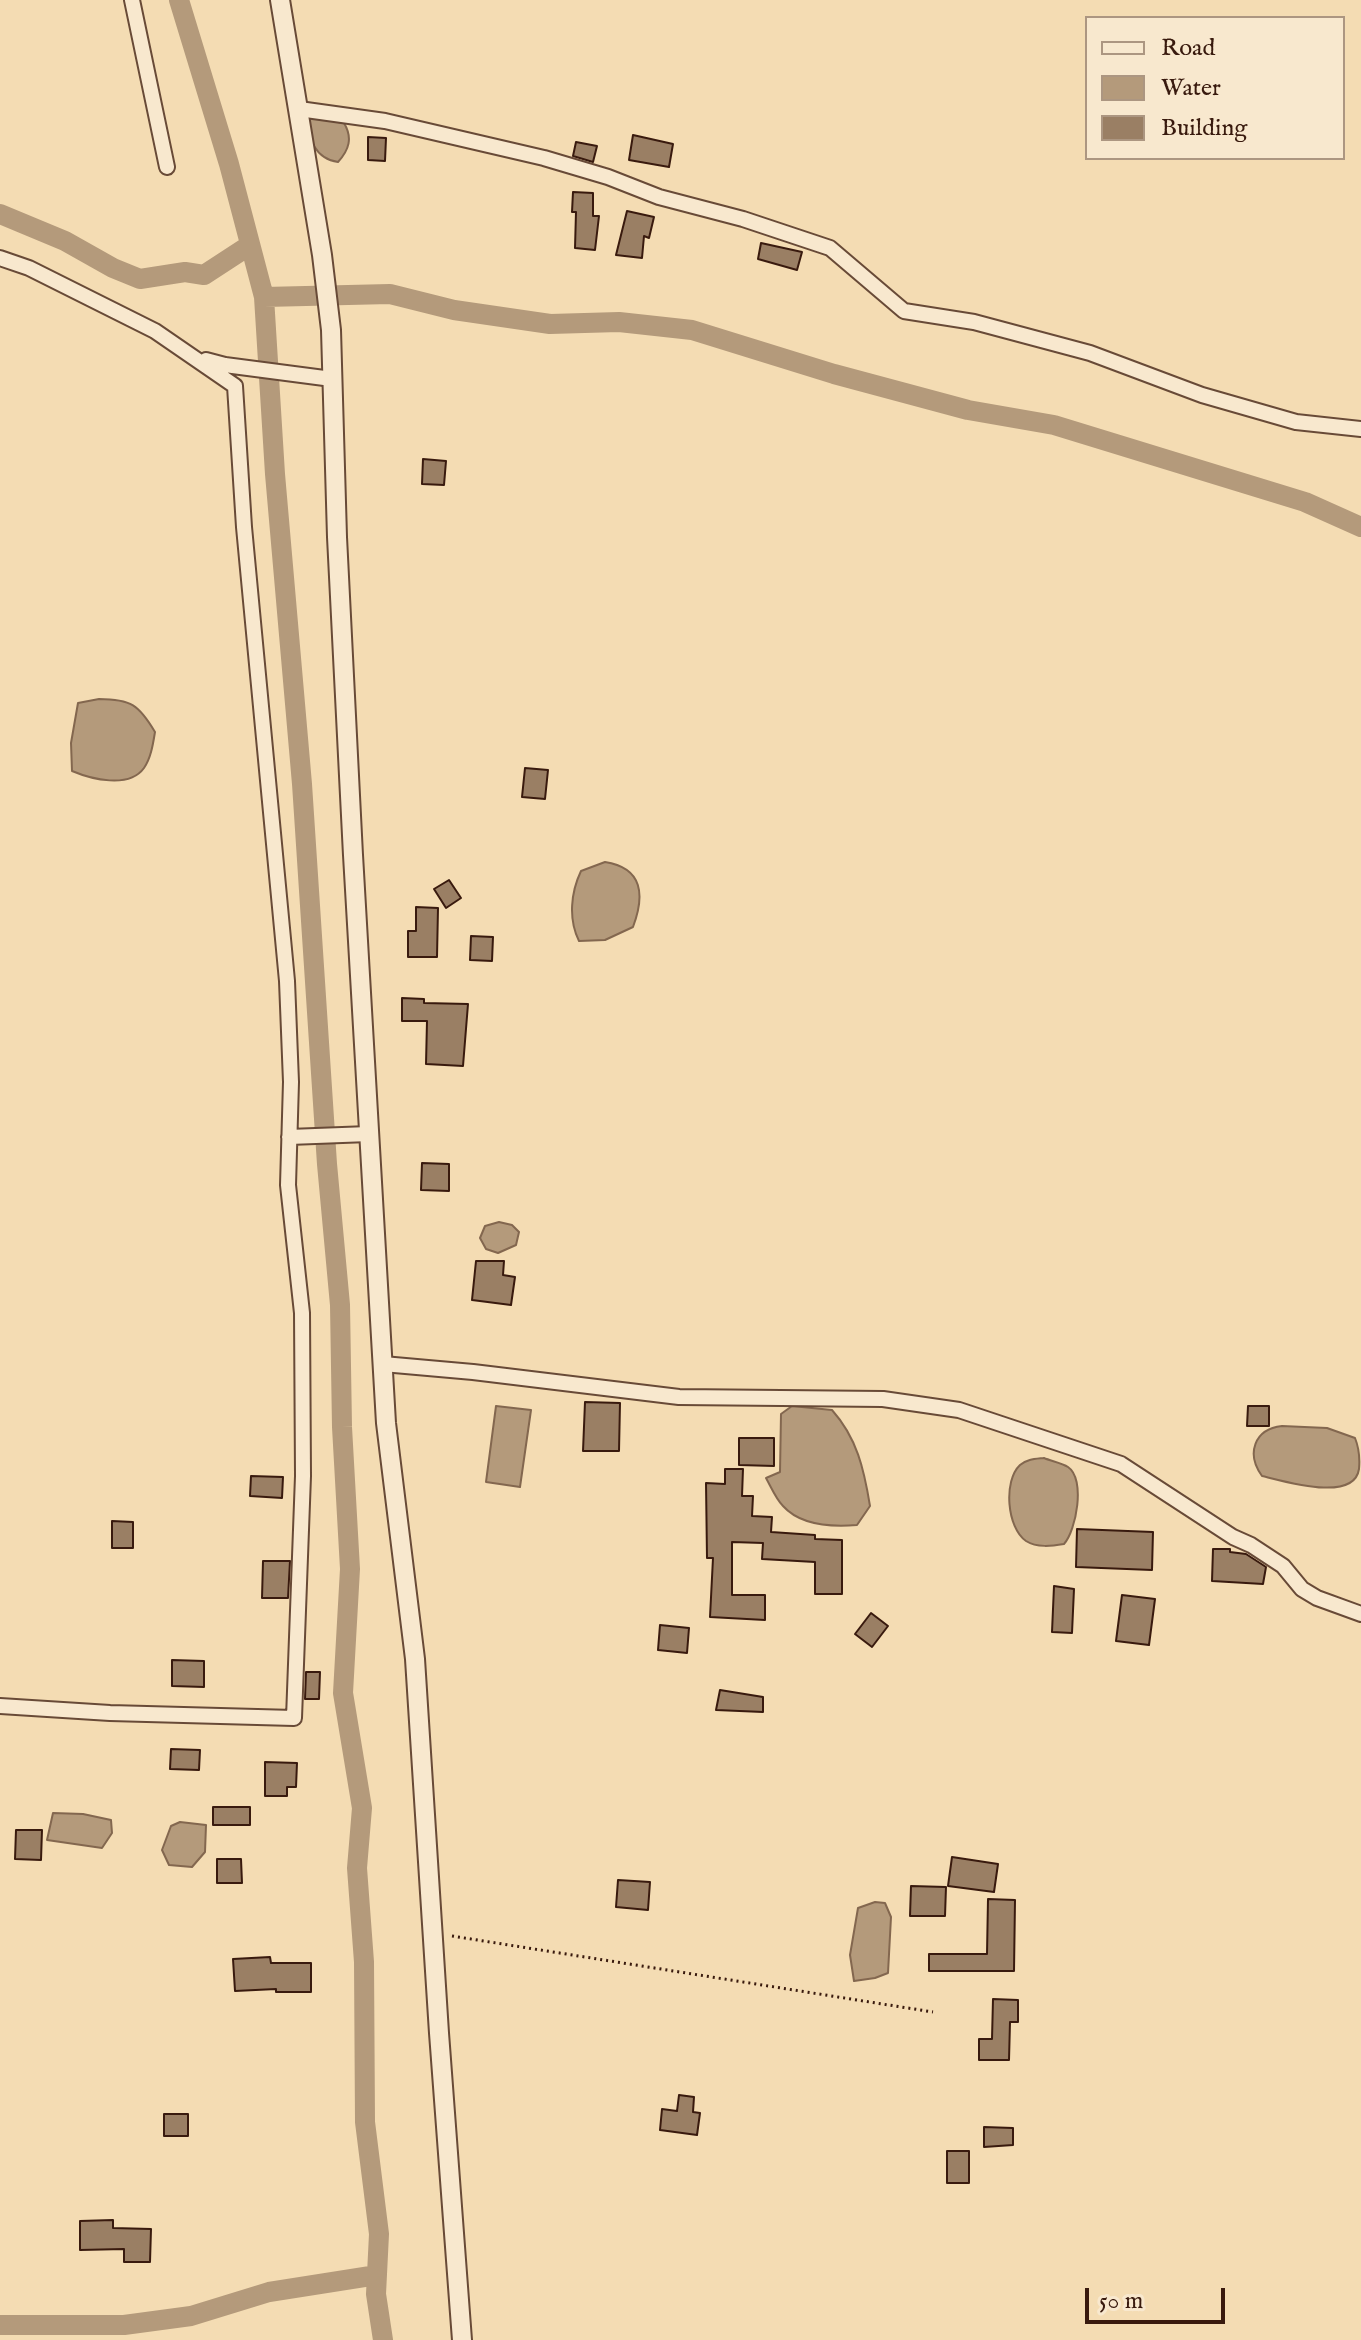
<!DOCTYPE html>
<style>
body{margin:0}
#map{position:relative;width:1361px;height:2340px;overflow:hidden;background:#f4dcb3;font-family:"IM FELL English",serif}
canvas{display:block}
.legend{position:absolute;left:1085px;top:16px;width:260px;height:144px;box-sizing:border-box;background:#f8e8ce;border:2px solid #ac9681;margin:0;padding:10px 14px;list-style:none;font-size:24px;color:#391a0e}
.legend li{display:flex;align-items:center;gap:16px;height:40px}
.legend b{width:40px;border:2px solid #ac9681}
.scale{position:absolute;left:1085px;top:2288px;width:140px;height:36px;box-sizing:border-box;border:4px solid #391a0e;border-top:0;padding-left:10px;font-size:24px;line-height:28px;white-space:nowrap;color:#391a0e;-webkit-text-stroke:6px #f8e8ce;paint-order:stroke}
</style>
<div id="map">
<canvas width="1361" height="2340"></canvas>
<ul class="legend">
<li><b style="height:10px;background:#f8e8ce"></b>Road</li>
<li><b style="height:22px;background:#b49a7b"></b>Water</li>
<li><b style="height:22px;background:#9a7f64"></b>Building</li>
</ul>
<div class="scale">50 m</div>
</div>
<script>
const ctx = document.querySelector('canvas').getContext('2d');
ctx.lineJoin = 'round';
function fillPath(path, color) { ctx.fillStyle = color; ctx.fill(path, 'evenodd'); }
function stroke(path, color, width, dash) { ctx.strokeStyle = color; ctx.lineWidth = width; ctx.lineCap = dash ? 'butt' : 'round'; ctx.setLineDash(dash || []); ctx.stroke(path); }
const water = new Path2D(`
 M309,117L344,123C353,138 349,150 338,162C316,159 306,138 309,117Z
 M99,699C131,699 139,705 155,732C153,744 151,758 144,768C129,789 91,779 72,771L71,743L78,703Z
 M605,862C643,868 645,895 633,927L605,940L579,941C568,919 571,892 581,871Z
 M499,1222L512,1225L519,1232L516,1245L498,1253L486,1249L480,1238L485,1226Z
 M496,1406L531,1410L520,1487L486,1482Z
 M792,1406L832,1410C857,1438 864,1469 870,1506L857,1525C833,1527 801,1526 783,1506C776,1499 771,1487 766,1478L780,1472L781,1414Z
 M1282,1426L1327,1428L1355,1438C1359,1448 1360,1458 1359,1469C1354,1503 1284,1481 1262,1476C1246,1454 1254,1429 1282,1426Z
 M1044,1458C1051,1461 1062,1463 1068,1467C1086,1479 1076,1531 1064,1544C1052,1546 1037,1548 1026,1541C1007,1528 1003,1481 1020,1465C1027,1459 1035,1459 1044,1458Z
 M53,1813L83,1814L111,1820L112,1833L102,1848L47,1840Z
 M180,1822L206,1825L205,1852L192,1867L169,1865L162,1850L171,1826Z
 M875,1902L885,1903L891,1917L888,1973L875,1978L854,1981L850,1955L858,1908Z`);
fillPath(water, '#b49a7b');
stroke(water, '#83674f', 2);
stroke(new Path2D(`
 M179,0L229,164L264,297L275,474L302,784L327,1164L340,1305L342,1427L350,1569L343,1693L362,1808L357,1868L364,1962L365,2122L379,2234L376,2294L383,2340
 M0,214L65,241L113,268L140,279L185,272L204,275L250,245
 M264,297L390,294L454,310L550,324L619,322L692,330L834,374L968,410L1054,425L1305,502L1361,527
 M0,2325H124L191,2316L269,2292L377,2275`), '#b49a7b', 20);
const building = new Path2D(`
 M633,135L673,144L669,167L629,160Z
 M368,137L386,138L385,161L368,160Z
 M576,142L597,146L593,162L573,156Z
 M573,192L593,193V216H599L595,250L575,248L576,212H572Z
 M627,211L654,217L649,238L644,236L642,258L616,255Z
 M761,243L802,252L797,270L758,259Z
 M423,459L446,461L444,485L422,484Z
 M525,768L548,770L545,799L522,797Z
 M449,880L461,898L446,908L434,889Z
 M416,907L438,908L437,957H408V931H416Z
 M471,936L493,937L492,961L470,960Z
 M402,998L424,999V1003L468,1004L463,1066L426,1064L427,1021H402Z
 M422,1163L449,1164V1191L421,1190Z
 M476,1261H504L503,1275L515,1277L511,1305L472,1300Z
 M585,1402L620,1403L619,1451H583Z
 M1248,1406H1269V1426H1247Z
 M739,1438H774V1466L739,1465Z
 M725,1469H743L742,1496H753L752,1516L772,1517L771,1532L815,1535V1539L842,1540V1594H815V1562L762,1559L763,1543L732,1542V1595H765V1620L710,1617L713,1558H707L706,1483L725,1484Z
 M251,1476L283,1477L282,1498L250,1496Z
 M112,1521L133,1522V1548H112Z
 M1077,1529L1153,1532L1152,1570L1076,1567Z
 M1213,1549H1230V1552L1246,1554L1266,1567L1263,1584L1212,1581Z
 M263,1561H290L288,1598H262Z
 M1054,1586L1074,1589L1072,1633L1052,1632Z
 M1122,1595L1155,1599L1149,1645L1116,1641Z
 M871,1613L888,1626L872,1647L855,1634Z
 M660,1625L689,1628L687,1653L658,1650Z
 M172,1660L204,1661V1687L172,1686Z
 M306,1672H320L319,1699H305Z
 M720,1690L763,1697V1712L716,1710Z
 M171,1749L200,1750L199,1770L170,1769Z
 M265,1762L297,1763L296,1787H287V1796H265Z
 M213,1807H250V1825H213Z
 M16,1830H42L41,1860L15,1859Z
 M952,1857L998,1864L994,1892L948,1886Z
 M217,1859H241L242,1883H217Z
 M618,1880L650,1882L648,1910L616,1907Z
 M911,1886L946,1887L945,1916H910Z
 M988,1899L1015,1900L1014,1971H929V1954H987Z
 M270,1957L271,1963H311V1992H276V1989L235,1991L233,1959Z
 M993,1999L1018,2000V2022H1010L1009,2060H979V2039H992Z
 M679,2095L694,2097L693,2112L700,2113L697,2135L660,2130L662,2109L677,2111Z
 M164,2114H188V2136H164Z
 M984,2127L1013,2128V2145L984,2147Z
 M947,2151H969V2183H947Z
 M113,2220V2228L151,2229L150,2262H124V2249L80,2250V2221Z`);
fillPath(building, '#9a7f64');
stroke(building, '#391a0e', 2);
const minor = new Path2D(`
 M132,0L167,167
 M299,109L385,121L544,158L608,177L659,197L743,219L830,248L904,311L974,322L1090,353L1202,395L1296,422L1361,429
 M0,258L29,268L155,331L235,386L244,527L287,981L291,1082L288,1185L302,1313L303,1476L294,1718L110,1713L0,1706
 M206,360L225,365L332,379
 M289,1137L369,1134
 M383,1364L473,1372L679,1397L883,1399L959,1410L1121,1464L1233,1537L1251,1545L1283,1566L1302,1589L1317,1598L1361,1614`);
const tertiary = new Path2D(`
 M280,0L322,255L331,330L337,537L353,855L386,1423L415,1659L439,2033L462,2340`);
stroke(minor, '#684a37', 18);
stroke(tertiary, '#684a37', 22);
stroke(new Path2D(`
 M452,1936L933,2012`), '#391a0e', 3, [2, 4]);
stroke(minor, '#f8e8ce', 14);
stroke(tertiary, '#f8e8ce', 18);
</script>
